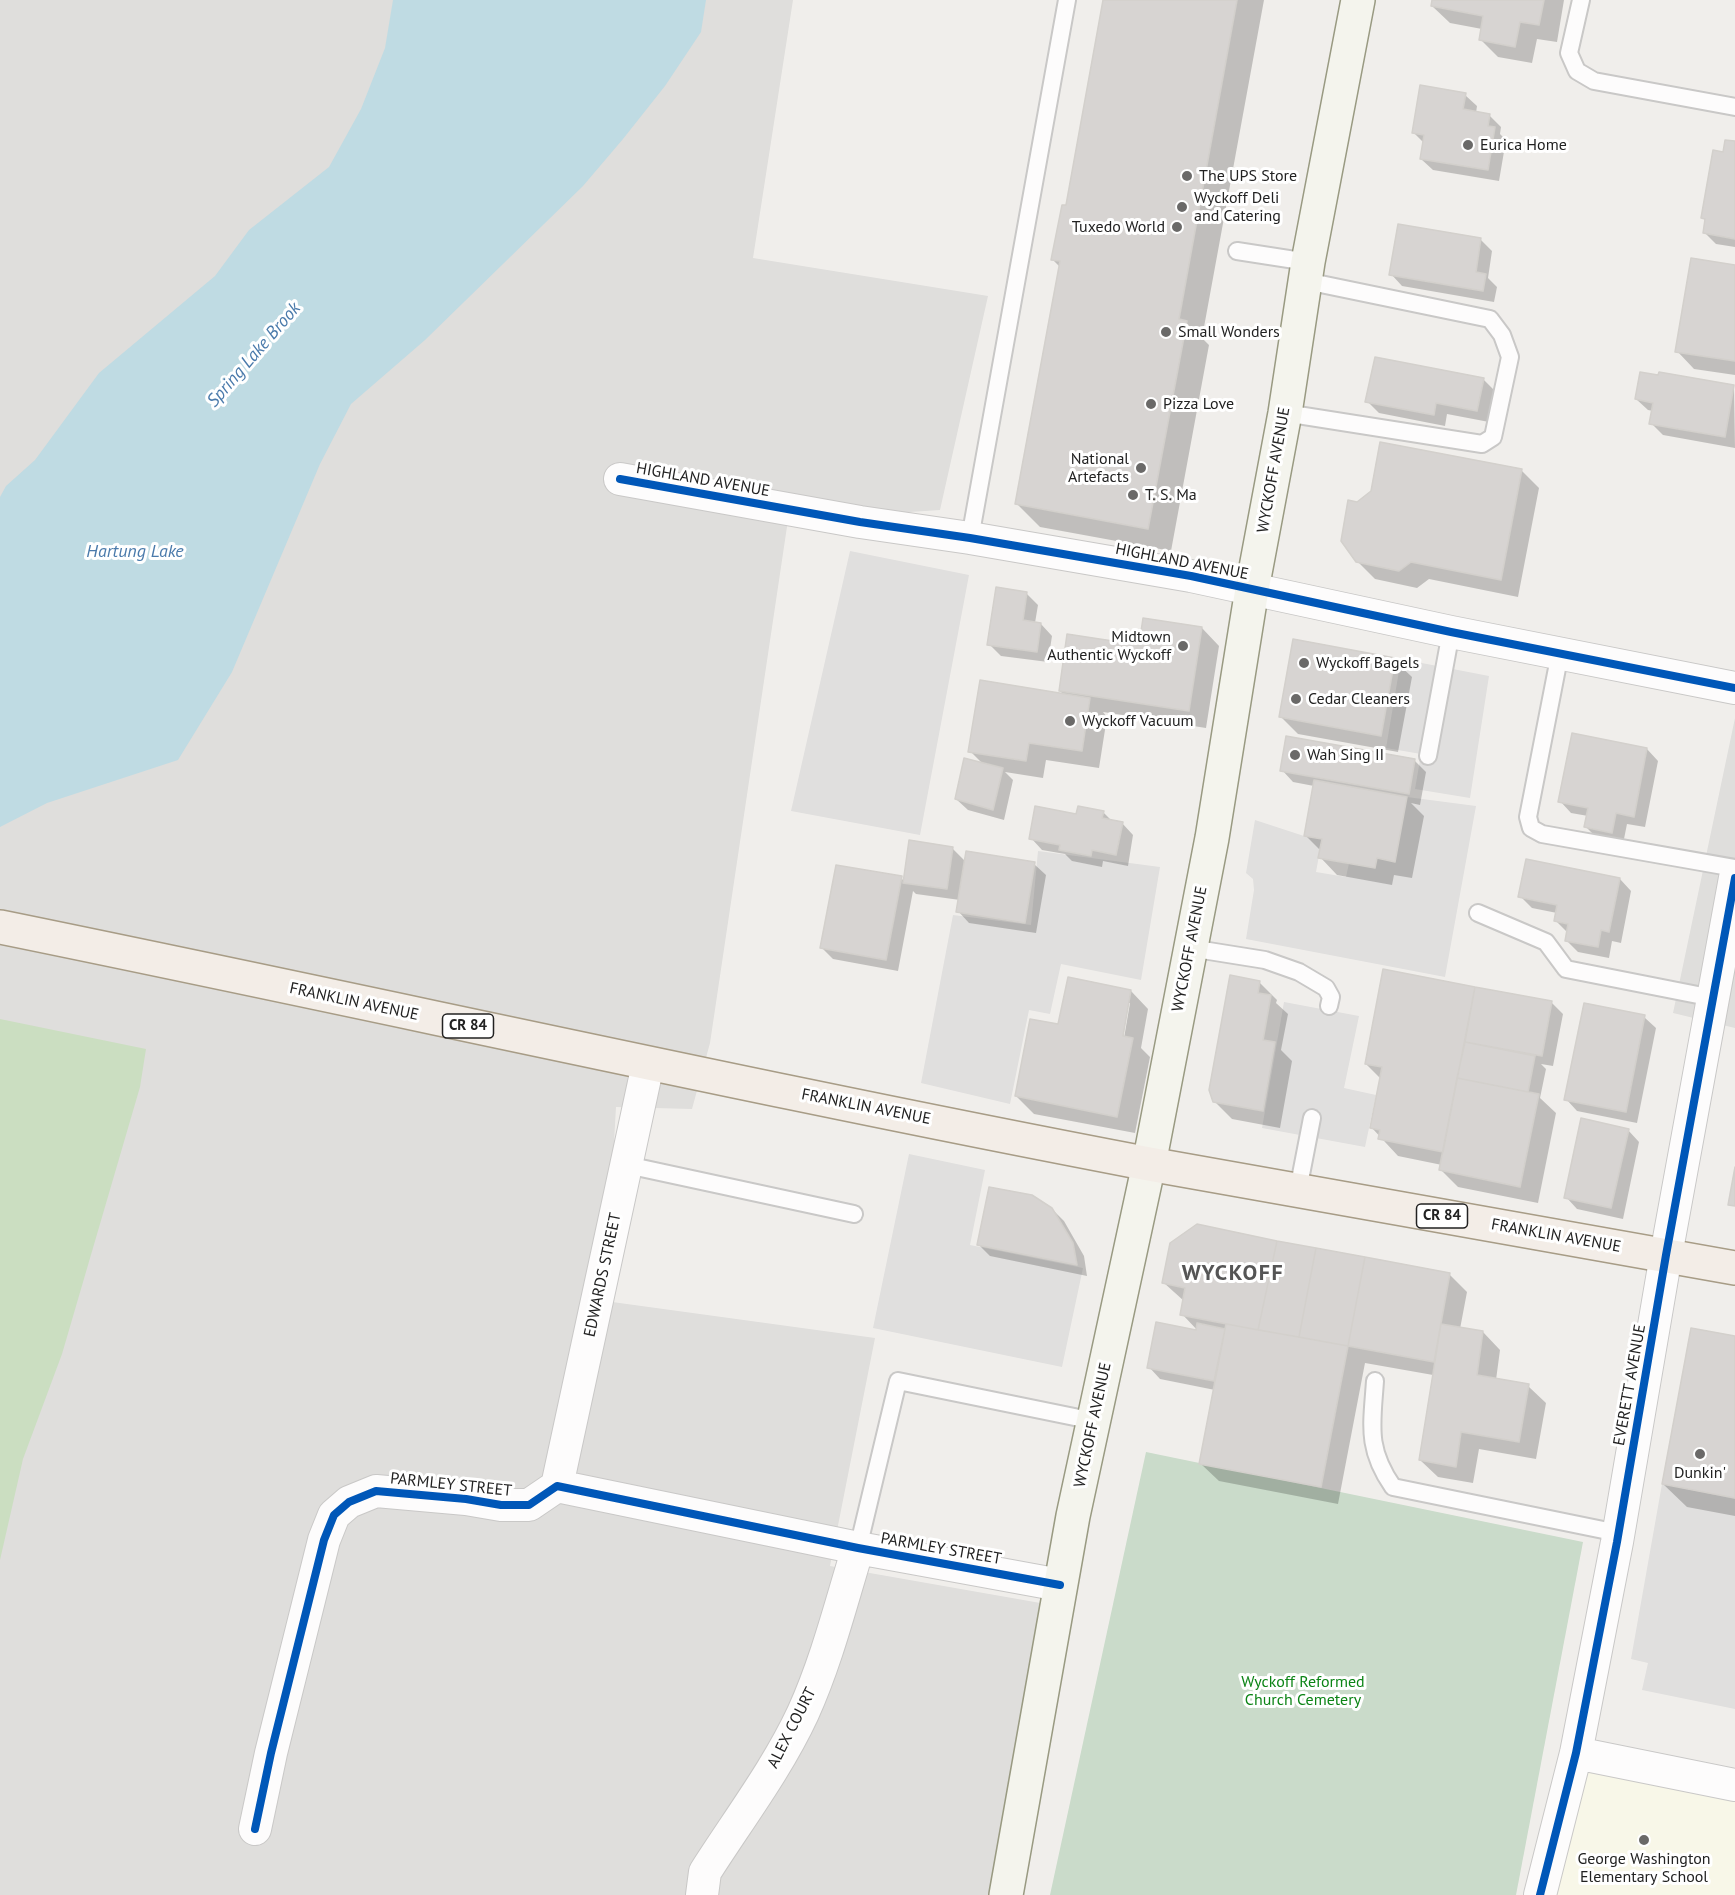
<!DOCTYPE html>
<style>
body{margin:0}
canvas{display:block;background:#f0eeeb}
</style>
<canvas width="1735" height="1895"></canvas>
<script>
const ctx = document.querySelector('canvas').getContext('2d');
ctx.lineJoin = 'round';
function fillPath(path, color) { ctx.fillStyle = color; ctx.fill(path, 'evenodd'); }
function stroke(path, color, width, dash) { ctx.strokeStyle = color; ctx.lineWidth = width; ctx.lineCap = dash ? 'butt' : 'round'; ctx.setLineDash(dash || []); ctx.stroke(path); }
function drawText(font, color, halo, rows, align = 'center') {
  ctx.font = font + ' "PT Sans",sans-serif'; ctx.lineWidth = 6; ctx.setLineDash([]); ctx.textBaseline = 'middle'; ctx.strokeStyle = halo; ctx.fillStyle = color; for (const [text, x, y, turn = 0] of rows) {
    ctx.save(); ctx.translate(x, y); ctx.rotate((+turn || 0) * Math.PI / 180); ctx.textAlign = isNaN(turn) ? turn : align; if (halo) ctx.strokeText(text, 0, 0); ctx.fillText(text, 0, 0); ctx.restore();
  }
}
fillPath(new Path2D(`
 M0,0H793L753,258L988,296L940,510L788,520L710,1043L692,1109L616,1107L605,1301L875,1338L830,1566L1046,1604L991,1895H0Z
 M1735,718V1028L1673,1013Z`), '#dfdedc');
fillPath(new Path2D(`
 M1576,1753L1735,1785V1895H1540Z`), '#f8f7e8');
fillPath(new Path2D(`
 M0,1019L146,1049L140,1087L62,1354L23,1459L0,1560Z`), '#cbdec1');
fillPath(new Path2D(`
 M1146,1452L1583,1542L1516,1895H1050Z`), '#cadbca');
fillPath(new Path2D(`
 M850,551L969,575L920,835L791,811Z
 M1401,659L1489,676L1470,798L1415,789L1421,754L1386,748Z
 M1407,797L1476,806L1445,977L1246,939L1254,890L1253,879L1246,873L1255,820L1304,836L1322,839L1316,872L1346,877L1349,863L1374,868L1377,858L1395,861Z
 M1038,851L1160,867L1141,980L1061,964L1050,1014L1029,1010L1010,1104L921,1083L953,915L1031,925Z
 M1284,1002L1359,1016L1344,1088L1376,1095L1365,1147L1262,1128Z
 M909,1154L985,1170L970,1245L1083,1268L1062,1367L873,1328Z
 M1662,1484L1735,1499V1709L1642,1690L1648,1663L1631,1659Z`), '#e0dfde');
fillPath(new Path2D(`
 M393,0H706L701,32L665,86L623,139L583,186L425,340L351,404L320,464L232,672L178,760L47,803L0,827V497L6,486L35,460L99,373L215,276L249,230L329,167L361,109L385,48Z`), '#bfdbe3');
fillPath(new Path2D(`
 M1105,0H1264L1202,338L1209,345L1171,551L1040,527L1017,504L1060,267L1053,260L1067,207Z
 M1433,0H1564L1557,42L1537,39L1532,63L1498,57L1481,40L1482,29L1450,23L1432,6Z
 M1465,95L1477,106L1476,113L1489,115L1501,127L1500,134L1506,140L1499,181L1433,170L1421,159L1424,143L1414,133Z
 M1735,143V247L1716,244L1704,232L1706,221L1702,217L1724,154Z
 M1480,239L1492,251L1488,278L1497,287L1494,302L1402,286L1391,274Z
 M1735,266V375L1694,369L1677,351Z
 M1483,379L1495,391L1489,422L1447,414L1445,426L1379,413L1367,401Z
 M1734,387L1735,448L1663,435L1651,423L1653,411L1648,410L1636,399Z
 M1522,471L1539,488L1518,597L1429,579L1417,588L1375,579L1357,561V503L1372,492Z
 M1026,593L1038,605L1035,623L1041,624L1052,636L1048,662L1001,656L989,644Z
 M1202,628L1219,646L1206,728L1103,712L1107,717L1099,768L1046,760L1043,778L1005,772L1013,780L1004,820L968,810L956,799L983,764L970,751L1064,695L1060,691L1140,647Z
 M1394,660L1412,677L1398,752L1298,734L1280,716Z
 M1647,749L1658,761L1645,827L1627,824L1623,844L1597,838L1586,827L1588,816L1571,813L1560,801Z
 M1415,761L1426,772L1420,805L1411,803L1424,816L1412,878L1394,875L1392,885L1337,875L1320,857L1321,851L1305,835L1314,786L1293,782L1282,770Z
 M1103,812L1113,822L1122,823L1133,835L1128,866L1103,861L1102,867L1072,861L1065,854L1042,850L1031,838L1078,815Z
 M953,849L966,862L1034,864L1046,875L1036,933L969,923L958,911L960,900L916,894L913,891L898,971L833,959L821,947L901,878L905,882Z
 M1620,879L1631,891L1621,943L1612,941L1609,958L1578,952L1566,940L1568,933L1556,921L1557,913L1532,908L1520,896Z
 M1385,971L1551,1002L1563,1014L1553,1066L1541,1064L1546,1069L1540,1098L1556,1113L1538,1203L1458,1187L1441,1170L1442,1165L1398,1156L1372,1128L1381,1079L1366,1064Z
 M1259,982L1277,1000L1276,1003L1288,1014L1281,1050L1292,1061L1280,1128L1232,1119L1214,1101Z
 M1131,991L1148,1009L1141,1048L1150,1057L1135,1133L1034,1114L1016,1096L1059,1026ZM1127,1003H1130L1123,1044L1120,1043Z
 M1644,1017L1656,1028L1637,1123L1577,1111L1566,1099Z
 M1628,1130L1639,1142L1623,1219L1577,1209L1566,1197Z
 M1052,1209L1064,1221L1084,1256L1087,1276L990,1256L979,1245Z
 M1449,1274L1467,1292L1460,1329L1483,1332L1500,1350L1496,1380L1528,1386L1546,1403L1536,1459L1479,1449L1473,1483L1438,1477L1420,1460L1433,1375L1365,1363L1338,1504L1219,1481L1201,1464L1215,1390L1160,1379L1149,1367L1199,1332L1182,1314L1184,1301L1164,1283Z
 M1735,1337V1516L1687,1507L1663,1484Z`), '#0003');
const building = new Path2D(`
 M1103,0H1237L1179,319L1187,321L1148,529L1015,504L1060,261L1051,260L1062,205H1066Z
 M1432,0H1544L1539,25L1520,22L1515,47L1479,40L1483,16L1431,6Z
 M1420,85L1466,93L1463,109L1490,114L1488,126L1495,127L1488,170L1420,159L1424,135L1412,133Z
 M1725,140L1735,141V239L1703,233L1705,219L1701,218L1713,150L1723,152Z
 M1398,224L1481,238L1476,272L1486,274L1483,291L1389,275Z
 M1691,258L1735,265V361L1675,352Z
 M1375,357L1484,378L1477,411L1436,403L1434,415L1365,402Z
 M1640,372L1658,375L1659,372L1734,385L1725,437L1649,424L1653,403L1635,399Z
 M1380,442L1522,469L1501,580L1411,562L1399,571L1356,562L1341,541L1348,500L1357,502L1371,491Z
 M996,587L1027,592L1023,620L1041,623L1037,652L987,645Z
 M1143,618L1202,627L1189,711L1059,691L1067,634L1139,645Z
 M1293,639L1395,658L1381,736L1279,717Z
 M980,680L1090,698L1082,751L1029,743L1026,761L968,752Z
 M1572,733L1647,748L1634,817L1616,813L1612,833L1584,827L1588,808L1558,802Z
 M1286,736L1415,759L1409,794L1280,771Z
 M964,758L1003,768L993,810L955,799Z
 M1314,780L1407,797L1395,862L1377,858L1375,868L1318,858L1322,839L1304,836Z
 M1035,806L1076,814L1078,806L1104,811L1102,818L1123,822L1116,855L1092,850L1091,856L1059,850L1060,845L1029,839Z
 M909,840L953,847L947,889L903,883Z
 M966,851L1035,862L1025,923L956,912Z
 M1526,859L1620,878L1609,932L1601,930L1598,947L1565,941L1568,924L1554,921L1557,905L1518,897Z
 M836,865L902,876L886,960L820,948Z
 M1383,969L1475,987L1443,1152L1378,1139L1380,1130L1370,1128L1382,1067L1365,1064Z
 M1230,975L1260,981L1258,993L1271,995L1263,1040L1275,1042L1263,1111L1213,1102L1209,1090Z
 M1068,977L1131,990L1123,1036L1133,1038L1117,1117L1015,1096L1030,1019L1058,1024Z
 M1475,987L1552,1001L1542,1056L1465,1042Z
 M1584,1003L1645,1015L1626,1112L1564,1100Z
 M1465,1042L1535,1056L1528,1092L1457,1078Z
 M1457,1078L1539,1094L1520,1187L1439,1170Z
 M1581,1118L1629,1129L1611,1208L1564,1198Z
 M1735,1167V1206L1728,1205Z
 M989,1187L1032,1195L1052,1208L1073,1243L1077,1265L977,1245Z
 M1197,1224L1277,1241L1258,1330L1180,1315L1185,1288L1162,1283L1170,1243Z
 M1277,1241L1316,1248L1299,1337L1258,1330Z
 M1316,1248L1365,1257L1348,1346L1299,1337Z
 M1365,1257L1450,1273L1434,1362L1348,1346Z
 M1156,1322L1196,1330L1197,1323L1225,1329L1214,1381L1147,1368Z
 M1226,1324L1348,1346L1321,1487L1199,1464Z
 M1441,1324L1483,1331L1477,1375L1529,1384L1519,1442L1461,1432L1456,1467L1419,1460Z
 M1691,1328L1735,1336V1498L1662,1484Z`);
fillPath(building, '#d7d4d2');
stroke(building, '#d3d0cc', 1.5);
const service = new Path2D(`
 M1581,0L1569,53L1577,71L1594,81L1735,107
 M1237,251L1308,262
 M1285,413L1482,444L1493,437L1510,357L1502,335L1490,319L1306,281
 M970,538L1067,0
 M1560,653L1528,817L1531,828L1542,834L1735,868
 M1428,756L1451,632
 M1478,913L1546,942L1566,969L1713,998
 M1190,948L1265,960L1299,972L1326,988L1331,997L1329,1006
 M627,1165L854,1214
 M1298,1190L1312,1118
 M1375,1381C1372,1425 1366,1448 1393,1487L1618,1533
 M858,1548L898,1381L1094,1421`);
const minor = new Path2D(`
 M620,479L860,522L970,538L1191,576L1451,632L1735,688
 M557,1486L648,1064
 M1576,1753L1735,1785
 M255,1829L271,1753L324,1540L334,1515L349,1502L376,1491L466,1499L501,1505H529L557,1486L858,1548L1060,1585
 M702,1895L705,1872C738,1820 777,1769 803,1713C827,1660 841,1603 858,1548
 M1540,1895L1576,1753L1617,1542L1666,1255L1735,878`);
const secondary = new Path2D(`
 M1006,1895L1073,1516L1149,1164L1212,838L1252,589L1285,413L1308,262L1358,0`);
const primary = new Path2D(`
 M0,927C383,1005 765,1091 1149,1164C1344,1200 1540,1232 1735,1268`);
stroke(service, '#c9c8c7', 20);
stroke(minor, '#c9c8c7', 34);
stroke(secondary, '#999a82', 36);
stroke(primary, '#a79c86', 36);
stroke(service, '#fdfcfc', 16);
stroke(minor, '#fdfcfc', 32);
stroke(secondary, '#f4f4ed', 33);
stroke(primary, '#f3ede7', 33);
stroke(new Path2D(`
 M620,479L860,522L970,538L1191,576L1451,632L1735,688
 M255,1829L271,1753L324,1540L334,1515L349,1502L376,1491L466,1499L501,1505H529L557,1486L858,1548L1060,1585
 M1540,1895L1576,1753L1617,1542L1666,1255L1735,878`), '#0057b8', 8);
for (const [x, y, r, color] of [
 [1468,145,6,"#6a6968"],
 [1187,176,6,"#6a6968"],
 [1182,207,6,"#6a6968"],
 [1177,227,6,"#6a6968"],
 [1166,332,6,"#6a6968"],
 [1151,404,6,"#6a6968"],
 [1141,468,6,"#6a6968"],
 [1133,495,6,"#6a6968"],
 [1183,646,6,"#6a6968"],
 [1304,663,6,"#6a6968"],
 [1296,699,6,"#6a6968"],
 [1070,721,6,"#6a6968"],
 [1295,755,6,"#6a6968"],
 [1700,1454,6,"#6a6968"],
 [1644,1840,6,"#6a6968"]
]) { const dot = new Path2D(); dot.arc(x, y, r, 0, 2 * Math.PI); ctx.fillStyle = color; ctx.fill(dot); stroke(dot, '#fff', 2); }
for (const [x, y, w] of [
 [468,1026,51],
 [1442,1216,51]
]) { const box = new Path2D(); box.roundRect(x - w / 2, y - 12, w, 24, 4.5); ctx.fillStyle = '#fff'; ctx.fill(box); stroke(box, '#222', 1.5); }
drawText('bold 15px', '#222', null, [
 ["CR 84",468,1026],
 ["CR 84",1442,1216]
]);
drawText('16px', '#222', '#fff', [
 ["Eurica Home",1480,145],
 ["The UPS Store",1199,176],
 ["Wyckoff Deli",1194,198],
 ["and Catering",1194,216],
 ["Tuxedo World",1165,227,"right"],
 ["Small Wonders",1178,332],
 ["Pizza Love",1163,404],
 ["National",1129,459,"right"],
 ["Artefacts",1129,477,"right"],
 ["T. S. Ma",1145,495],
 ["Midtown",1171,637,"right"],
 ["Authentic Wyckoff",1171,655,"right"],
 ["Wyckoff Bagels",1316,663],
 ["Cedar Cleaners",1308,699],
 ["Wyckoff Vacuum",1082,721],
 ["Wah Sing II",1307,755],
 ["Dunkin'",1700,1473,"center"],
 ["George Washington",1644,1859,"center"],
 ["Elementary School",1644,1877,"center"]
], 'left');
drawText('16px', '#222', '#fff', [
 ["WYCKOFF AVENUE",1274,470,-80],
 ["HIGHLAND AVENUE",703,480,10],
 ["HIGHLAND AVENUE",1182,562,11],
 ["WYCKOFF AVENUE",1190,949,-79],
 ["FRANKLIN AVENUE",354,1002,12],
 ["FRANKLIN AVENUE",866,1107,11],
 ["FRANKLIN AVENUE",1556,1236,10],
 ["EDWARDS STREET",603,1275,-78],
 ["EVERETT AVENUE",1630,1385,-80],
 ["WYCKOFF AVENUE",1093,1425,-78],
 ["PARMLEY STREET",451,1485,6],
 ["PARMLEY STREET",941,1549,10],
 ["ALEX COURT",792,1728,-63]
]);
drawText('16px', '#0c8416', '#fff', [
 ["Wyckoff Reformed",1303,1682],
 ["Church Cemetery",1303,1700]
]);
drawText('italic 18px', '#4a7aab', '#fff', [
 ["Spring Lake Brook",254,355,-49],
 ["Hartung Lake",135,552]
]);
ctx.letterSpacing = '1.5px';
drawText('bold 22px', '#555', '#fff', [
 ["WYCKOFF",1233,1274]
]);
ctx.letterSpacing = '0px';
</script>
